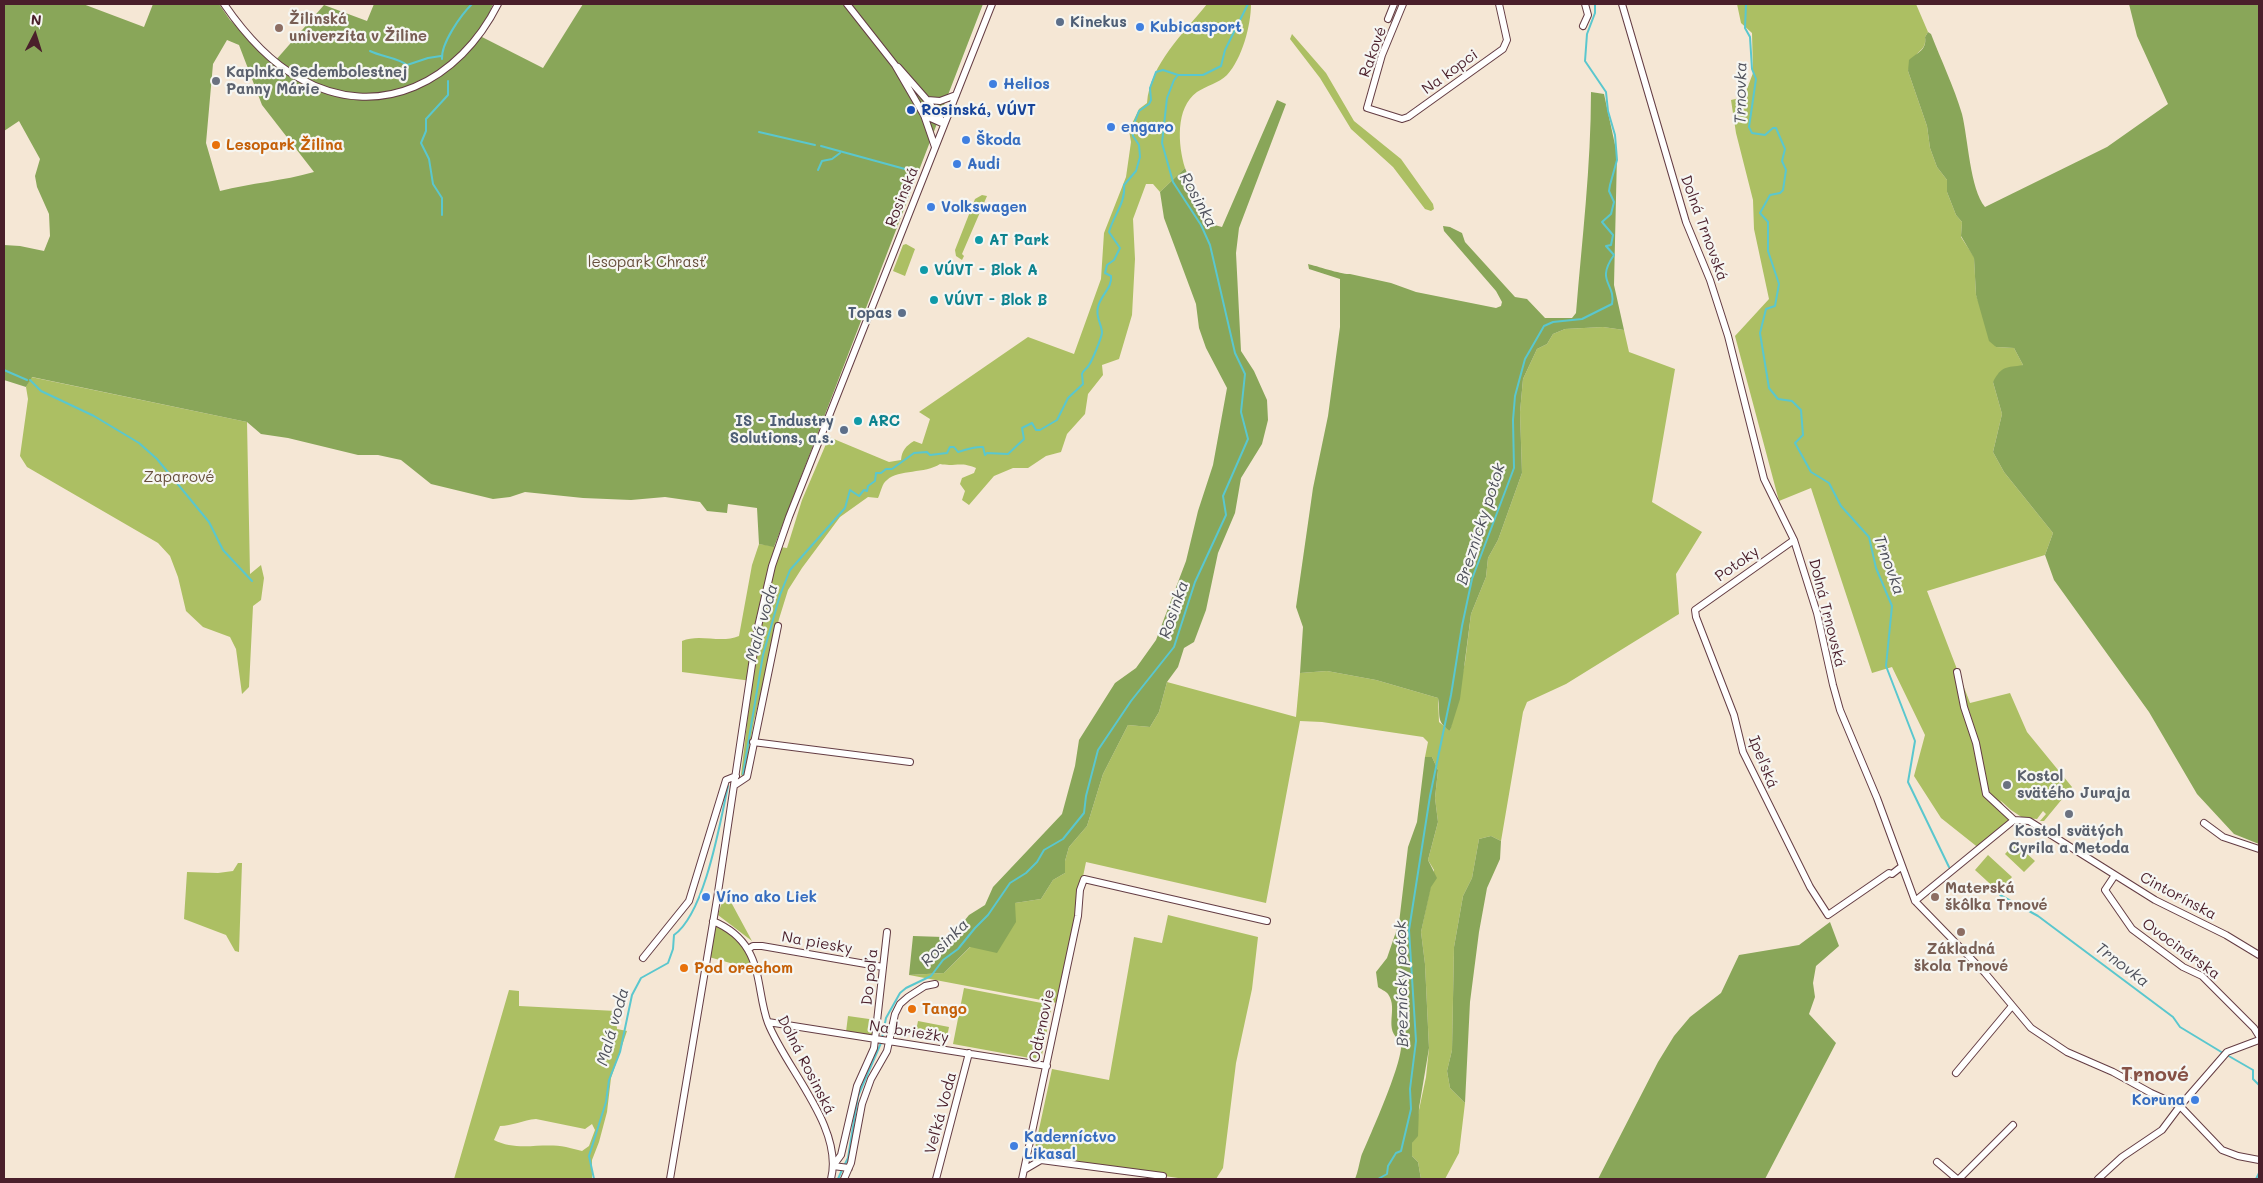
<!DOCTYPE html>
<meta charset="utf-8">
<style>
body{margin:0}
#map{position:relative;width:2263px;height:1183px;overflow:hidden;background:#f5e7d5;font-family:Mali,sans-serif}
canvas{display:block}
.frame{position:absolute;inset:0;border:5px solid #4a1f2b;pointer-events:none}
.north{position:absolute;left:10px;top:10px;width:50px;height:50px;-webkit-text-stroke:4px #f6f6f2;paint-order:stroke;rotate:5deg;font-size:14px;font-weight:700;line-height:20px;text-align:center;color:#4a1f2b}
.north::after{content:'';display:block;margin:auto;width:18px;height:22px;background:#4a1f2b;clip-path:polygon(50% 0,100% 100%,50% 72%,0 100%)}
</style>
<div id="map">
<canvas width="2263" height="1183"></canvas>
<div class="frame"></div>
<div class="north">N</div>
</div>
<script>
const ctx = document.querySelector('canvas').getContext('2d');
ctx.lineJoin = 'round';
function fillPath(path, color) { ctx.fillStyle = color; ctx.fill(path, 'evenodd'); }
function stroke(path, color, width, dash) { ctx.strokeStyle = color; ctx.lineWidth = width; ctx.lineCap = dash ? 'butt' : 'round'; ctx.setLineDash(dash || []); ctx.stroke(path); }
function drawText(font, color, halo, rows, align = 'center') {
  ctx.font = font + ' Mali,sans-serif'; ctx.lineWidth = 4.5; ctx.setLineDash([]); ctx.textBaseline = 'middle'; ctx.strokeStyle = halo; ctx.fillStyle = color; for (const [text, x, y, turn = 0] of rows) {
    ctx.save(); ctx.translate(x, y); ctx.rotate((+turn || 0) * Math.PI / 180); ctx.textAlign = isNaN(turn) ? turn : align; if (halo) ctx.strokeText(text, 0, 0); ctx.fillText(text, 0, 0); ctx.restore();
  }
}
fillPath(new Path2D(`
 M1207,4H1251C1251,25 1242,59 1227,75C1219,83 1206,86 1197,92C1175,108 1178,145 1185,168L1160,192L1153,184H1146L1133,219L1135,259L1132,315L1119,359L1102,365L1103,375L1088,394L1085,414L1067,434L1061,452L1046,456L1028,468H1013L994,476L969,505L962,500L965,491L960,484L962,478L974,473L976,468C960,461 955,467 940,464C925,474 899,469 887,480C882,483 881,492 878,498L868,497L840,517L802,568L788,590L779,619L754,721L744,777L741,775L752,681L682,672V641C700,633 720,644 739,636L752,565L759,544L787,548L802,500L829,437L889,462L901,460C902,450 906,446 914,441L922,444L930,419L919,412L1028,337L1074,354L1101,279L1104,233L1126,177L1131,142L1129,130L1139,109L1147,103C1150,64 1184,33 1207,4Z
 M1737,4H1916L1928,32L1925,37C1926,48 1922,48 1916,55C1912,59 1910,66 1908,71L1927,126L1930,148L1937,167L1947,180V192L1956,215L1962,222L1961,237L1974,257L1976,295L1996,347L2014,348L2023,365L1993,382L2002,414L1993,452L2004,472L2053,533L2045,555L1927,591L1970,703L2010,693L2027,732L2072,787L2044,821H2040L2046,814L2043,811L2037,819L2023,818L2011,810L2000,800L2014,820L1980,849L1941,818L1914,776L1925,735L1892,667L1872,673L1811,488L1779,501L1735,336L1769,299L1754,229L1753,200L1736,133L1731,100L1744,97L1753,73L1752,33L1741,23Z
 M1292,34L1326,73L1354,121L1401,159L1433,204L1434,209L1431,211L1425,209L1393,167L1351,129L1320,78L1290,39Z
 M982,195L987,196L962,254L964,256L962,260L956,256L955,250L975,199Z
 M906,244L915,249L905,276L893,271L903,245Z
 M1603,327L1624,330L1629,352L1675,369L1652,502L1702,532L1676,574L1679,614L1566,684L1527,702L1523,712L1501,841L1491,836L1479,839L1472,878L1463,896L1454,947L1452,1050L1447,1071L1450,1088L1465,1103L1459,1153L1445,1179H1421L1418,1162L1412,1156V1143L1426,1077L1429,1048L1425,964L1421,932L1434,870L1428,860L1438,822L1435,798L1438,770L1432,757H1425L1428,742L1423,737L1322,722L1300,721L1266,903L1086,862L1057,1003L909,975L944,973L1015,903L1041,899L1053,880L1065,873V861L1069,847L1087,826L1103,774L1128,725L1150,727L1159,712L1167,682L1296,717L1300,673L1327,671L1376,680L1438,698L1439,722L1450,731L1465,662L1471,614L1486,577L1488,558L1498,540L1522,473L1520,412L1523,379L1537,349L1547,344L1553,334L1565,329Z
 M31,377L247,422L250,574L261,565L264,578L261,600L253,606L249,687L242,694L236,649L230,637L203,627L186,611L178,577L170,556L158,543L27,467L20,456L28,399L26,387Z
 M2015,843L2035,861L2024,872L2005,854Z
 M1988,855L2012,877L1999,892L1975,870Z
 M238,863H242L239,952L235,951L226,935L184,919L187,872L218,873L233,871Z
 M725,891L752,941L718,915Z
 M1168,915L1258,937L1252,989L1236,1063L1223,1168L1216,1179H1185L1033,1157L1052,1069L1109,1080L1134,937L1162,943Z
 M716,921L746,947L755,970L709,957Z
 M964,988L1052,1005L1041,1060L953,1044Z
 M509,990L519,991V1006L616,1011L617,1029L627,1031L611,1078L607,1112L599,1142L592,1160V1179H454ZM536,1119L585,1129L592,1124L595,1130L589,1146L582,1151C577,1150 571,1148 566,1147C542,1142 517,1152 494,1140L500,1126C512,1126 523,1120 536,1119Z
 M848,1016L876,1020L874,1037L846,1032Z
 M918,1021L949,1027L946,1042L915,1036Z`), '#acbf63');
fillPath(new Path2D(`
 M4,4H83L144,27L153,4H219L230,20L275,61L324,5L367,21L374,4H493L480,36L543,68L583,4H983L774,547L759,544L757,508L728,504L727,513L707,511L700,502L665,497L631,500L583,498L525,492L510,497L493,499L431,484L401,460L378,455H358L288,438L261,434L247,422L32,377L26,387L4,380V245L20,246L44,251L50,236L49,214L37,187L35,176L40,159L19,121L4,131ZM227,40L239,45L262,105L314,172C283,181 251,183 220,191L206,143L213,64Z
 M2129,4H2259V844L2234,834L2197,794L2149,712L2054,580L2045,555L2053,533L2004,472L1993,452L2002,414L1993,382C2002,365 2006,368 2023,365L2014,348L1996,347L1989,341L1976,295L1974,258L1961,236L1962,222L1956,215L1947,192V180L1937,167L1930,148L1927,126L1908,71L1909,60C1918,52 1927,50 1925,37L1928,32L1931,34C1941,60 1954,87 1962,114C1968,138 1970,189 1985,207L2107,147L2168,104L2137,36Z
 M1591,92L1604,94L1617,154L1614,285L1624,330L1603,327L1565,329L1553,334L1547,344L1537,349L1523,379L1520,412L1522,473L1498,540L1488,558L1486,577L1471,614L1460,699L1450,731C1435,721 1441,714 1438,698L1376,680L1327,671L1300,673L1303,627L1296,607L1313,488L1328,416L1340,327V279L1309,269L1308,264C1317,266 1343,275 1350,274L1391,283L1416,292L1496,308L1501,306L1502,302L1496,291L1444,231L1443,226L1450,227L1462,233L1465,242L1515,297L1527,299L1545,318H1572L1576,313C1582,240 1591,166 1591,92Z
 M1277,100L1286,104L1239,228L1236,253L1241,351L1254,371L1267,400L1268,420L1262,444L1241,478L1235,513L1218,553L1206,610L1194,642L1184,648L1178,667L1167,682L1159,712L1150,727L1128,725L1103,774L1087,826L1069,847L1065,861V873L1053,880L1041,899L1015,903L1016,922L997,953L970,947L944,973L909,975L913,936L943,937L956,931L969,915L985,905L993,887L1062,814L1075,766L1079,740L1115,683L1136,668L1156,640L1186,561L1198,511L1213,465L1227,388L1206,348L1199,328L1196,304L1164,218L1160,192L1185,168L1207,223L1222,227Z
 M1425,757H1432L1438,770L1435,798L1438,822L1428,860L1437,878L1431,887L1421,932L1425,964L1429,1048L1419,1108L1418,1136L1412,1143V1156L1418,1162L1421,1179H1355C1358,1172 1359,1164 1361,1157C1370,1135 1405,1059 1401,1041C1382,1030 1399,1009 1388,994C1386,991 1380,989 1378,987L1376,972L1387,958L1399,923L1408,847L1417,822Z
 M1491,836L1501,841L1500,859L1487,888L1479,932L1470,1002L1465,1103L1450,1088L1447,1071L1452,1050L1454,947L1463,896L1472,878L1479,839Z
 M1830,922L1839,946L1816,966L1813,983L1815,997L1809,1014L1836,1043L1765,1179H1598L1658,1062L1674,1036L1690,1017L1721,993L1739,955L1799,945Z`), '#89a659');
stroke(new Path2D(`
 M1746,4L1745,28L1750,37L1752,69L1756,79L1749,127L1752,133L1765,135L1773,128H1776L1785,149L1782,161L1786,170L1783,190L1780,193L1770,195L1760,213L1768,222V251L1779,284L1775,306L1766,309L1760,333L1769,388L1778,399L1792,401L1801,410L1803,435L1795,443L1811,472L1829,483L1841,506L1869,537L1876,568L1892,606L1886,666L1915,741L1908,782L1949,867
 M370,51C382,57 396,57 407,65L428,58L441,56
 M442,59C441,43 461,15 472,4
 M759,132L815,145
 M821,146L905,169
 M818,170L822,161L832,159L840,153
 M442,215V198L433,184L429,159L421,143L426,131V119L448,95V81
 M4,370L27,380
 M30,380L41,391L94,416L139,443L157,459L209,522L223,550L252,581
 M743,774L763,655L780,595L790,570L845,508L850,490L859,496L864,490L867,491L868,486L875,481L876,473H881L886,469H892L914,453L927,452L930,455L947,453L950,447H954L958,452C966,450 974,446 983,447L985,455L987,453L1008,454L1024,439L1022,428L1032,423L1036,430H1040L1057,420L1068,398L1083,384L1082,374C1084,369 1087,369 1089,365C1092,361 1101,339 1102,333C1102,324 1095,317 1098,307C1100,296 1113,287 1111,276L1105,273L1107,265L1114,260L1120,248L1109,232C1113,216 1126,203 1124,185L1136,171L1140,157L1139,145L1133,136L1132,129L1139,111L1149,104L1151,100L1150,88L1156,72L1163,70L1178,75
 M2000,895L2038,916L2173,1017L2180,1027L2223,1053
 M882,1038L886,1018L900,993L906,988L931,976L943,960L958,949L975,928L988,915L1010,883L1026,873L1037,862L1044,850L1063,839L1084,813L1086,796L1098,750L1131,701L1174,647L1195,582L1226,515L1223,496L1248,439L1241,412L1245,374L1235,353L1210,245L1201,225L1173,182L1162,143L1167,98L1174,80L1178,75H1203L1221,66L1225,50L1248,4
 M2227,1055L2253,1070V1079L2259,1085
 M844,1166L848,1158L858,1096L881,1043
 M594,1179L589,1156L606,1102L609,1080L620,1052L632,995L641,978L668,963L673,949L674,935C705,913 720,823 728,786
 M838,1179L842,1170
 M1378,1179L1387,1174L1388,1166L1396,1153L1401,1151L1411,1109L1410,1089L1416,1041L1409,930L1430,796L1451,695L1462,626L1472,579L1514,468L1513,420L1515,396L1525,359L1544,326L1553,322L1582,319L1612,304C1616,283 1595,282 1614,255L1606,246L1611,245L1613,235L1602,222L1611,214L1614,202L1609,191L1610,185L1617,160L1615,135L1608,111L1606,92L1585,61L1587,34L1595,13V4
 M2256,1179L2259,1173`), '#5ac7ce', 2);
const minor = new Path2D(`
 M224,4C244,33 268,61 299,78C380,124 460,80 498,4
 M847,4L895,65L924,115L944,124
 M1403,4L1382,55L1367,108L1402,119L1408,117L1503,49L1507,40L1499,4
 M1622,4L1686,222L1710,280L1728,336L1764,479L1794,540L1817,613L1833,685L1840,710L1877,798L1915,901L1985,973L2031,1028L2067,1052L2113,1072L2151,1093L2180,1106L2222,1150L2238,1156L2259,1160
 M1388,19L1394,4
 M1583,26L1588,15L1585,4
 M898,67L927,100L944,124
 M927,100L940,101L956,95
 M924,115L935,147
 M1794,540L1695,610L1696,617L1734,715L1743,752L1810,887L1828,915L1889,873L1892,874L1901,867
 M1957,672L1964,707L1976,743L1986,794L2014,820
 M753,742L910,762
 M735,785L747,777L778,626
 M2204,823L2223,837L2259,849
 M2115,875L2105,890L2132,929L2183,967L2202,976L2254,1028L2259,1036
 M1915,901L2014,820L2029,821L2155,900L2226,935L2259,955
 M713,921C727,927 740,936 748,950C761,972 759,999 768,1023C786,1069 844,1128 831,1179
 M748,949L753,946H762L883,967
 M643,958L689,901L726,780L736,776
 M768,1022L1047,1066
 M1956,1073L2012,1006
 M1937,1162L1957,1179
 M849,1168L833,1166L841,1155L857,1086L874,1048L887,932
 M1024,1170L1041,1160L1163,1176
 M670,1179L717,899L757,631L772,566L789,517L992,4
 M844,1179L851,1163L862,1104L871,1079L887,1051L895,1014L900,1004L908,997L925,986L935,984
 M936,1179L969,1053
 M1022,1179L1078,916L1080,890L1084,879L1267,921
 M1959,1179L2013,1125
 M2098,1179L2122,1157L2162,1130L2180,1106L2227,1052L2259,1040`);
stroke(minor, '#643d44', 8);
stroke(minor, '#fff', 6);
for (const [x, y, r, color] of [
 [1060,22,5,"#5c6f8a"],
 [1140,27,5,"#3f7fe0"],
 [279,28,5,"#8d6e63"],
 [216,81,5,"#6b7280"],
 [993,84,5,"#3f7fe0"],
 [911,110,5,"#1a4fb4"],
 [1111,127,5,"#3f7fe0"],
 [966,140,5,"#3f7fe0"],
 [216,145,5,"#e8710a"],
 [957,164,5,"#3f7fe0"],
 [931,207,5,"#3f7fe0"],
 [979,240,5,"#0f9aa8"],
 [924,270,5,"#0f9aa8"],
 [934,300,5,"#0f9aa8"],
 [902,313,5,"#5c6f8a"],
 [858,421,5,"#0f9aa8"],
 [844,430,5,"#5c6f8a"],
 [2007,785,5,"#6b7280"],
 [2069,814,5,"#6b7280"],
 [706,897,5,"#3f7fe0"],
 [1935,897,5,"#8d6e63"],
 [1961,932,5,"#8d6e63"],
 [684,968,5,"#e8710a"],
 [912,1009,5,"#e8710a"],
 [2195,1100,5,"#3f7fe0"],
 [1014,1146,5,"#3f7fe0"]
]) { const dot = new Path2D(); dot.arc(x, y, r, 0, 2 * Math.PI); ctx.fillStyle = color; ctx.fill(dot); stroke(dot, '#f6f6f2', 2); }
drawText('bold 15px', '#785e54', '#f6f6f2', [
 ["Žilinská",289,19],
 ["univerzita v Žiline",289,36],
 ["Materská",1945,888],
 ["škôlka Trnové",1945,905],
 ["Základná",1961,949,"center"],
 ["škola Trnové",1961,966,"center"]
], 'left');
drawText('bold 15px', '#4e5e75', '#f6f6f2', [
 ["Kinekus",1070,22,"left"],
 ["Topas",892,313],
 ["IS - Industry",834,421],
 ["Solutions, a.s.",834,438]
], 'right');
drawText('bold 15px', '#366cbe', '#f6f6f2', [
 ["Kubicasport",1150,27],
 ["Helios",1003,84],
 ["engaro",1121,127],
 ["Škoda",976,140],
 ["Audi",967,164],
 ["Volkswagen",941,207],
 ["Víno ako Liek",716,897],
 ["Koruna",2185,1100,"right"],
 ["Kaderníctvo",1024,1137],
 ["Likasal",1024,1154]
], 'left');
drawText('15px', '#4a1f2b', '#f6f6f2', [
 ["Rakové",1373,52,-70],
 ["Na kopci",1450,72,-36],
 ["Rosinská",902,197,-68],
 ["Dolná Trnovská",1704,228,70],
 ["Potoky",1737,564,-35],
 ["Dolná Trnovská",1827,613,76],
 ["Ipeľská",1763,762,68],
 ["Cintorínska",2178,896,28],
 ["Na piesky",817,943,10],
 ["Ovocinárska",2181,949,36],
 ["Do poľa",870,977,-84],
 ["Odtrnovie",1042,1026,-78],
 ["Na briežky",909,1032,9],
 ["Dolná Rosinská",806,1065,63],
 ["Veľká Voda",941,1113,-75]
]);
drawText('bold 15px', '#5b616d', '#f6f6f2', [
 ["Kaplnka Sedembolestnej",226,72],
 ["Panny Márie",226,89],
 ["Kostol",2017,776],
 ["svätého Juraja",2017,793],
 ["Kostol svätých",2069,831,"center"],
 ["Cyrila a Metoda",2069,848,"center"]
], 'left');
drawText('bold 15px', '#164399', '#f6f6f2', [
 ["Rosinská, VÚVT",921,110]
], 'left');
drawText('bold 15px', '#c56008', '#f6f6f2', [
 ["Lesopark Žilina",226,145],
 ["Pod orechom",694,968],
 ["Tango",922,1009]
], 'left');
drawText('bold 15px', '#0d838f', '#f6f6f2', [
 ["AT Park",989,240],
 ["VÚVT - Blok A",934,270],
 ["VÚVT - Blok B",944,300],
 ["ARC",868,421]
], 'left');
drawText('15px', '#674f3c', '#f6f6f2', [
 ["lesopark Chrasť",647,262],
 ["Zaparové",179,477]
]);
drawText('italic 16px', '#4f515c', '#f6f6f2', [
 ["Trnovka",1741,93,-89],
 ["Rosinka",1198,200,61],
 ["Breznícky potok",1481,524,-72],
 ["Trnovka",1889,565,70],
 ["Rosinka",1174,610,-71],
 ["Malá voda",762,623,-74],
 ["Rosinka",945,943,-45],
 ["Trnovka",2122,965,37],
 ["Breznícky potok",1402,984,-91],
 ["Malá voda",613,1027,-74]
]);
drawText('bold 20px', '#865146', '#f6f6f2', [
 ["Trnové",2155,1075]
]);
</script>
